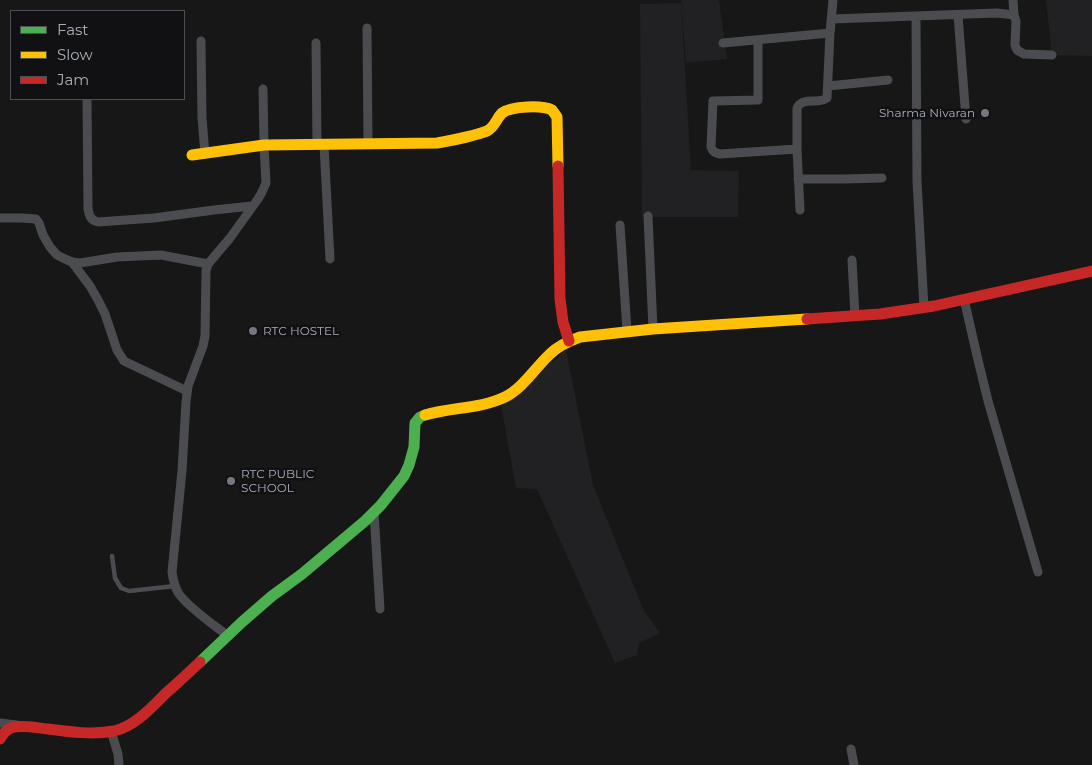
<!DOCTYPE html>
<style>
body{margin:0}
#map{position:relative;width:1092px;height:765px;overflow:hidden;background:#171717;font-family:Montserrat,sans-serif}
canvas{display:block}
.legend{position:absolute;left:10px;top:10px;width:175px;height:90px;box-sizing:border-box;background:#111113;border:1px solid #4d4f55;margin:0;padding:6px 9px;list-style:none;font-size:15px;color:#a8adb8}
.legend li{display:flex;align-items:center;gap:10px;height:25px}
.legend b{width:25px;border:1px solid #4d4f55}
</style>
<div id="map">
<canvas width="1092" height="765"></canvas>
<ul class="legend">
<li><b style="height:6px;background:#4caf50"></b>Fast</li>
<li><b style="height:6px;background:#ffc107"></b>Slow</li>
<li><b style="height:6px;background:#c62828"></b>Jam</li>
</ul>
</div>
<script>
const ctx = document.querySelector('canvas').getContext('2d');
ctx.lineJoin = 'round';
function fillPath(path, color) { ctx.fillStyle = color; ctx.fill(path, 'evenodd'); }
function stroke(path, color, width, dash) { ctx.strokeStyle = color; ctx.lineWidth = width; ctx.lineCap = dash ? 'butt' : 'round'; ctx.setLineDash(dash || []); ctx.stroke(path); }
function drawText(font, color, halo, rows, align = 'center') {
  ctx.font = font + ' Montserrat,sans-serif'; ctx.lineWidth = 5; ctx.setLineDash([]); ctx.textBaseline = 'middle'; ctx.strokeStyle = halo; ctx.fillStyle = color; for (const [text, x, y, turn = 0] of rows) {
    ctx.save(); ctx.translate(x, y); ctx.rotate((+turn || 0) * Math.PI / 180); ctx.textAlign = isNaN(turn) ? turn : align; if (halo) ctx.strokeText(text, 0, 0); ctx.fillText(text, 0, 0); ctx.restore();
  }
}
fillPath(new Path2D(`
 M681,0H719L727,59L686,63Z
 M1046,0H1092V56L1052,55Z
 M681,3L691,170L739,171L738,217H642L640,4Z
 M566,350L593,485L644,611L660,633L639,643L637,655L615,663L537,489L516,488L501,405Z`), '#212123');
stroke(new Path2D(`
 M112,556L115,578L121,588L129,591L175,586`), '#4b4c50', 4.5);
stroke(new Path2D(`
 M1013,0L1014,15
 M958,15L966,119
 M916,16L917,181L924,308
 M832,19L997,13L1014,15L1016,21L1015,45L1017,50L1024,54L1052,55
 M367,28L368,144
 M758,40V100L713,101L711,147C713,152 715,153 720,154L797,149
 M201,41L202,118L205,154
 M316,43L317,145
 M723,43L830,33
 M828,86L888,80
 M87,99L88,208C89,215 90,220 98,222L154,218L214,210L252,206
 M324,145L330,259
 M798,179H844L882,178
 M800,210L797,149V108C803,96 818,105 827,98L830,33L833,0
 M648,216L653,329
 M0,218H22L36,219L39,223L43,235L50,247L57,255L65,259L72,262L80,263L117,257L161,255L208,264
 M620,225L627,331
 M852,260L855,316
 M72,262L90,286L98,300L105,314L117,350L124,361L187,391
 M964,299L978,360L988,401L1038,572
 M374,512L380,609
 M228,636C214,625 189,608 179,594C175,588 173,579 172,572L182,471L186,402L188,386L203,346L205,336L206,271L208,264L230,238L258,199L262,192L266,183L264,145L263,89
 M0,723L17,725
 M111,731L118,754L119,765
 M851,749L854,765`), '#4b4c50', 9);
stroke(new Path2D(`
 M200,662L242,622L272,596L302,574L365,521L381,505L404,476L409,465L414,447L415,423L420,417L425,415`), '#4caf50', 11);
stroke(new Path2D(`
 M192,155L264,145L437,143C454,140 471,137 487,131C495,127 496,119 502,113C512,106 542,105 552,110L557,117L558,166
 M425,415C451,407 480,409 505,397C523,388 535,368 550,354C558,346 569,341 580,337L653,329L807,319`), '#ffc107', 11);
stroke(new Path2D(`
 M558,166L560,299L563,322L569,341
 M807,319L880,314L934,306L1092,271
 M0,739C3,733 7,729 14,727C25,725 37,728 48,729C70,732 93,735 114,731C135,726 151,708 166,693C178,683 189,672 200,662`), '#c62828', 11);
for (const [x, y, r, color] of [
 [985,113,5,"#757880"],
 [253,331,5,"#757880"],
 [231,481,5,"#757880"]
]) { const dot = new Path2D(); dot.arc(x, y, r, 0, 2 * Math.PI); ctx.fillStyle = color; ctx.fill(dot); stroke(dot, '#111113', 2); }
drawText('12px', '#a8adb8', '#111113', [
 ["Sharma Nivaran",975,113,"right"],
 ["RTC HOSTEL",263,331],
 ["RTC PUBLIC",241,474],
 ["SCHOOL",241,488]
], 'left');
</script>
